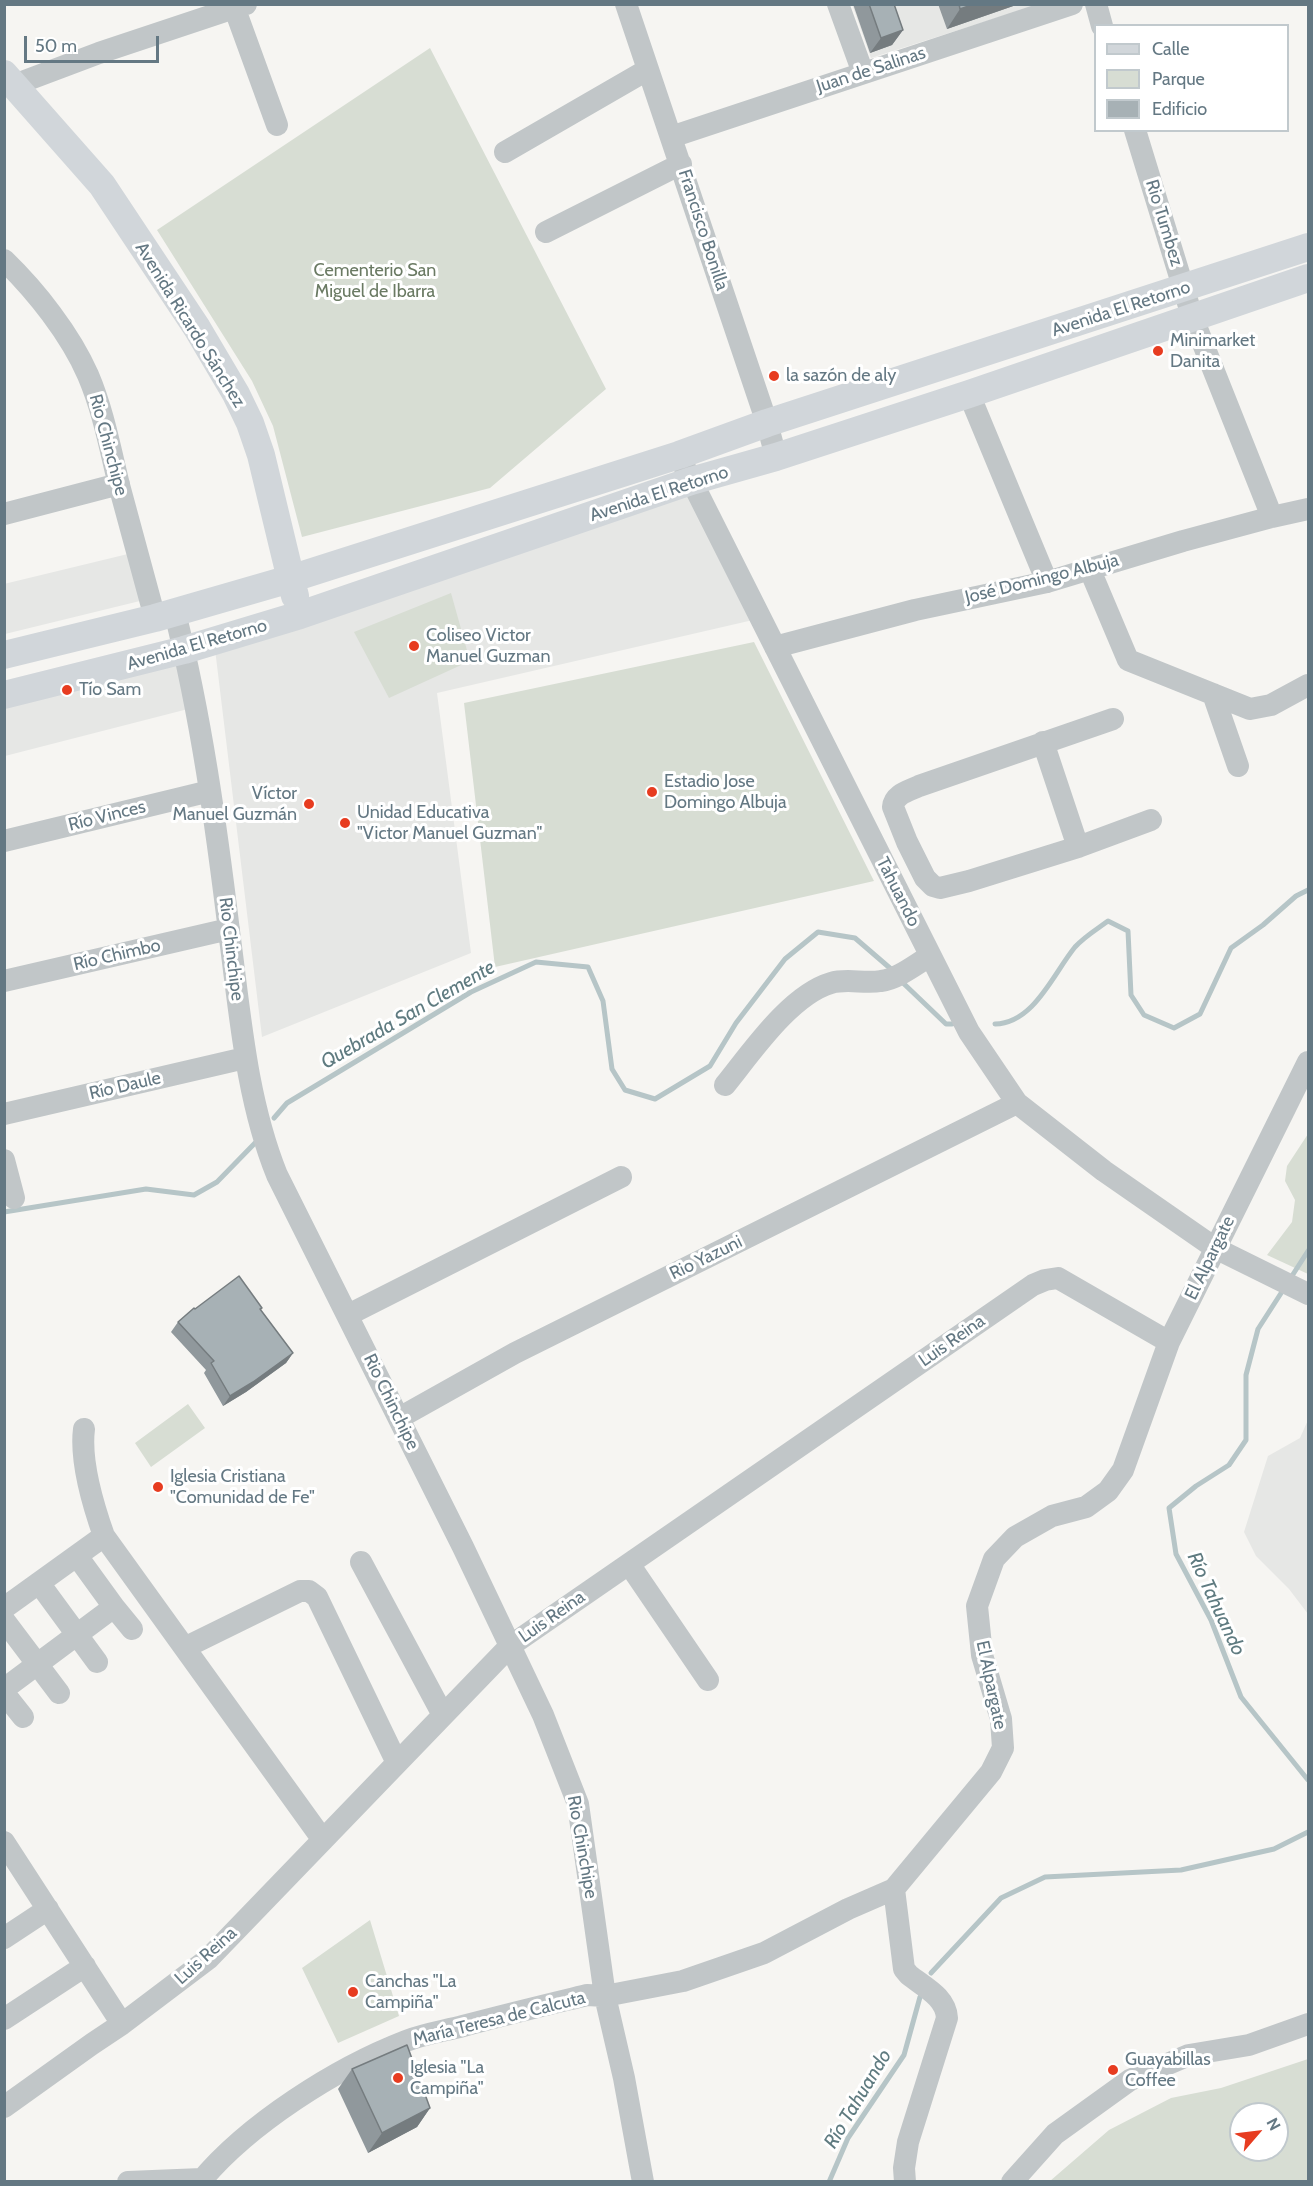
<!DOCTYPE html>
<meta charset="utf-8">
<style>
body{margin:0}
#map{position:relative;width:1313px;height:2186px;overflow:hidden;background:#f6f5f2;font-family:Cabin,sans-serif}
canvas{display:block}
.frame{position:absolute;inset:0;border:6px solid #647883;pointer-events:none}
.legend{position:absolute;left:1094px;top:24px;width:195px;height:108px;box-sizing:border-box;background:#fff;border:2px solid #c1c9cd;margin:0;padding:8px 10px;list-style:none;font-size:18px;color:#647883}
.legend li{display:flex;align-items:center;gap:12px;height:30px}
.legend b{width:30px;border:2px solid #c1c9cd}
.north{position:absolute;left:1229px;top:2102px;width:60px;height:60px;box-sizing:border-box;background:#fff;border:2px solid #c1c9cd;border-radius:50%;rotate:62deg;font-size:16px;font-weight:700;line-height:24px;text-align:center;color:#647883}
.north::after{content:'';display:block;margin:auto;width:21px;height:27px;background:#e73c20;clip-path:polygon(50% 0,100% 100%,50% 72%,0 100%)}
.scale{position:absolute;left:24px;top:36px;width:135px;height:27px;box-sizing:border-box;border:3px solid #647883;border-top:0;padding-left:8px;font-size:18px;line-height:21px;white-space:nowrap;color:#647883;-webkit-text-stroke:4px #fff;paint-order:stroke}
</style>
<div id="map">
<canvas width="1313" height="2186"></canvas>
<div class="frame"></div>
<ul class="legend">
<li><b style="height:8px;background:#d1d6da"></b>Calle</li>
<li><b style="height:16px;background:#d7ddd3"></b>Parque</li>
<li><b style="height:16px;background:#a7b1b5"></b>Edificio</li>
</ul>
<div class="north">N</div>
<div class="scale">50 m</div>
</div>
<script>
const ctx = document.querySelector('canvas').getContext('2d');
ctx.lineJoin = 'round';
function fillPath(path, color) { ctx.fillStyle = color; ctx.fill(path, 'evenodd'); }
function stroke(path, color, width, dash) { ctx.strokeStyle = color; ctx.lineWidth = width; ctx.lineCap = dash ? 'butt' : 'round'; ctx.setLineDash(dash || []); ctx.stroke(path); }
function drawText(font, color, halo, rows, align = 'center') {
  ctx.font = font + ' Cabin,sans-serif'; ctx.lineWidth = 6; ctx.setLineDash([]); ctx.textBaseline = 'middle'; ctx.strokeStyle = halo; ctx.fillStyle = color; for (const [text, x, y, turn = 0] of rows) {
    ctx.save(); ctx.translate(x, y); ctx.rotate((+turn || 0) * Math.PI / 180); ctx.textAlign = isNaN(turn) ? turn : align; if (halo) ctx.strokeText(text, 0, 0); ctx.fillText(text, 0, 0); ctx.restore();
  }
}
fillPath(new Path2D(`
 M852,4L1037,5L871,58Z
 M694,491L753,620L437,693L471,953L262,1037L215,649Z
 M132,553L144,600L5,634L4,584Z
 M177,664L188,709L5,756V708Z
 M1308,1420V1614L1289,1589L1256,1556L1244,1532L1268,1456L1300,1438Z`), '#e6e7e5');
fillPath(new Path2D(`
 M430,48L606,389L490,488L302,537L273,426L252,381L157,230Z
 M451,593L470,661L389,698L354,632Z
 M754,642L874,881L495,967L464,703Z
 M1308,1134V1274L1267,1255L1292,1222L1295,1200L1285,1181L1287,1166Z
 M188,1404L205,1428L151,1467L135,1443Z
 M370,1920L399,2016L338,2043L302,1968Z
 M1308,2059V2181H1050L1109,2130L1171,2098L1221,2088ZM1241,2114H1277V2150H1241Z`), '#d7ddd3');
stroke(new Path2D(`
 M901,981L946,1024H952
 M995,1024C1034,1023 1053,974 1075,947C1084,937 1097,929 1108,921L1128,931L1131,995L1144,1015L1174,1028L1200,1014L1231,948L1263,925L1296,896L1308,890
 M274,1118L287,1103L471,992L536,962L588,967L603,1001L612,1069L625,1090L655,1099L710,1066L736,1023L785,959L818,932L855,938L891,969
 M4,1212L146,1189L194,1195L217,1182L255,1143
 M1290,1279L1308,1251
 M1285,1287L1258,1329L1246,1375V1440L1229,1465L1196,1486L1169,1508L1176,1554L1211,1620L1241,1697L1308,1780
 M931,1973L1001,1898L1045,1877L1181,1870L1274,1849L1308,1832
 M829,2182L848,2138L904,2055L920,1997`), '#b6c5c7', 5);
stroke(new Path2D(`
 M233,4L277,125
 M626,4L767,423L776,457
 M838,4L863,73
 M1096,4L1102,26
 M14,85L99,53L246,4
 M1135,130L1192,316L1272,517
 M671,137L1072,4
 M505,152L647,70
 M546,232L681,164
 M4,260C36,291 70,334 88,375C103,410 110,448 119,485C131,530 143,574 155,618
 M969,394L1047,582
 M684,466L969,1032L1017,1103L1104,1171L1215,1248L1308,1294
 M4,514L119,484
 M1090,570L1128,660L1250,709L1271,705L1308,685
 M175,613C201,717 216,824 229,931C240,1013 246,1098 277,1175L463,1547L543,1715L578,1804L605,1996L624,2078L643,2182
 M775,647L915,610L1047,582L1183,541L1272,517L1308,509
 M1213,694L1238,766
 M1113,719L919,786C909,791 894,794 893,807L907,842L925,878L933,886L940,888L969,881L1078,847L1151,820
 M1043,742L1078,847
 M4,841L210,791
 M4,981L229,929
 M725,1085C751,1053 790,995 831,983C847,978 864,984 881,981C898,979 916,964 930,956
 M4,1114L245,1058
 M4,1160L14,1198
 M348,1315L621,1177
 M399,1418L515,1353L1017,1103
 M84,1429C80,1461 93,1505 104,1536L323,1840
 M361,1562L443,1715
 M629,1564L708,1680
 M39,1583L97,1662
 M114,1607L132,1629
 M4,1608L104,1536
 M4,1620L59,1693
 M186,1647L300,1591H309L317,1597L397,1763
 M4,1689L114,1607L77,1556
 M4,1693L23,1717
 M4,1842L122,2024
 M4,1938L48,1909
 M4,2019L85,1966
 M4,2107L92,2044L122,2024L208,1959L510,1646L1033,1285L1045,1280L1058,1278L1169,1342
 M128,2182L202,2179
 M200,2182C248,2124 336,2068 406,2041C424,2034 444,2031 463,2026C504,2015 546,2005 587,1995L605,1996L683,1981L764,1953L848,1909L894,1889
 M905,2182L904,2168L908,2142L947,2018C946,1997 924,1987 909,1975L904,1969L894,1889L991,1772L1003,1748L1001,1719L982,1655L977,1606L994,1559L1015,1537L1052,1516L1086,1507L1108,1491L1123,1470L1169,1342L1308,1062
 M1012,2182L1055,2134L1130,2080L1189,2055L1249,2045L1308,2024`), '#c1c6c8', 22);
stroke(new Path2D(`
 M4,74L102,185L197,328L236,394L250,423L261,455L295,596
 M4,655L155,618L290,579L679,455L767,423L1308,247
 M4,695L184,650L300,615L691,481L776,457L969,394L1308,278`), '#d1d6da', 28);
fillPath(new Path2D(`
 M853,4H894L903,30L892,45L870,53Z
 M938,4H1019L947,29Z
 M262,1308L261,1310L293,1353L286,1363L246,1392L223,1406L204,1373L206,1370L171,1332L178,1322L195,1309Z
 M352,2069L430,2108L417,2127L368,2153L338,2089Z`), '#90989c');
fillPath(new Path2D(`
 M974,4H1019L947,29L960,9Z
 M903,30L892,45L870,53L881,38Z
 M293,1353L286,1363L246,1392L223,1406L230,1396Z
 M430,2108L417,2127L368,2153L382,2133Z`), '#757c7f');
const building = new Path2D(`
 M869,4H894L903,30L881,38Z
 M959,4H974L960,9Z
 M239,1276L262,1308L260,1309L293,1353L253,1382L230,1396L211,1363L214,1361L178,1322L194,1308L195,1309Z
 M407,2045L430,2108L382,2133L352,2069Z`);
fillPath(building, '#a7b1b5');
stroke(building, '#757c7f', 1.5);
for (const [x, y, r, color] of [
 [1158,351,6,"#e73c20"],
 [774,376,6,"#e73c20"],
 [414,646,6,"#e73c20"],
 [67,690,6,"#e73c20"],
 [652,792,6,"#e73c20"],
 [309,804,6,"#e73c20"],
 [345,823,6,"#e73c20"],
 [158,1487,6,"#e73c20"],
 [353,1992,6,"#e73c20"],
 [1113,2070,6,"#e73c20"],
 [398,2078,6,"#e73c20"]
]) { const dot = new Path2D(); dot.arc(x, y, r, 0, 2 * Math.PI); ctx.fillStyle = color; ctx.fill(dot); stroke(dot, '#fff', 2); }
drawText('18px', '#647883', '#fff', [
 ["Juan de Salinas",871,70,-18],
 ["Rio Tumbez",1164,223,73],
 ["Francisco Bonilla",703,230,72],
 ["Avenida El Retorno",1121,309,-18],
 ["Avenida Ricardo Sánchez",190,325,58],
 ["Rio Chinchipe",108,445,75],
 ["Avenida El Retorno",659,494,-18],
 ["José Domingo Albuja",1042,579,-14],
 ["Avenida El Retorno",197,645,-16],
 ["Río Vinces",107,816,-14],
 ["Tahuando",898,892,63],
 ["Rio Chinchipe",231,949,83],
 ["Río Chimbo",117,955,-13],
 ["Río Daule",125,1086,-13],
 ["Rio Yazuni",706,1258,-26],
 ["El Alpargate",1210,1258,-64],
 ["Luis Reina",952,1341,-35],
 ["Rio Chinchipe",391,1402,64],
 ["Luis Reina",552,1617,-35],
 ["El Alpargate",991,1685,78],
 ["Rio Chinchipe",582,1847,80],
 ["Luis Reina",206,1956,-42],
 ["María Teresa de Calcuta",499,2019,-14]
]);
drawText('18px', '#6a7a63', '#fff', [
 ["Cementerio San",375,271],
 ["Miguel de Ibarra",375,292]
]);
drawText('18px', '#647883', '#fff', [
 ["Minimarket",1170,341],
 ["Danita",1170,362],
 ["la sazón de aly",786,376],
 ["Coliseo Victor",426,636],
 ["Manuel Guzman",426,657],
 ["Tío Sam",79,690],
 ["Estadio Jose",664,782],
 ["Domingo Albuja",664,803],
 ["Víctor",297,794,"right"],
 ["Manuel Guzmán",297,815,"right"],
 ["Unidad Educativa",357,813],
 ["\"Victor Manuel Guzman\"",357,834],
 ["Iglesia Cristiana",170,1477],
 ["\"Comunidad de Fe\"",170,1498],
 ["Canchas \"La",365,1982],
 ["Campiña\"",365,2003],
 ["Guayabillas",1125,2060],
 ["Coffee",1125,2081],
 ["Iglesia \"La",410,2068],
 ["Campiña\"",410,2089]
], 'left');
drawText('italic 20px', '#5f7b80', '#fff', [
 ["Quebrada San Clemente",408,1015,-30],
 ["Río Tahuando",1216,1604,65],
 ["Río Tahuando",858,2099,-59]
]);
</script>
